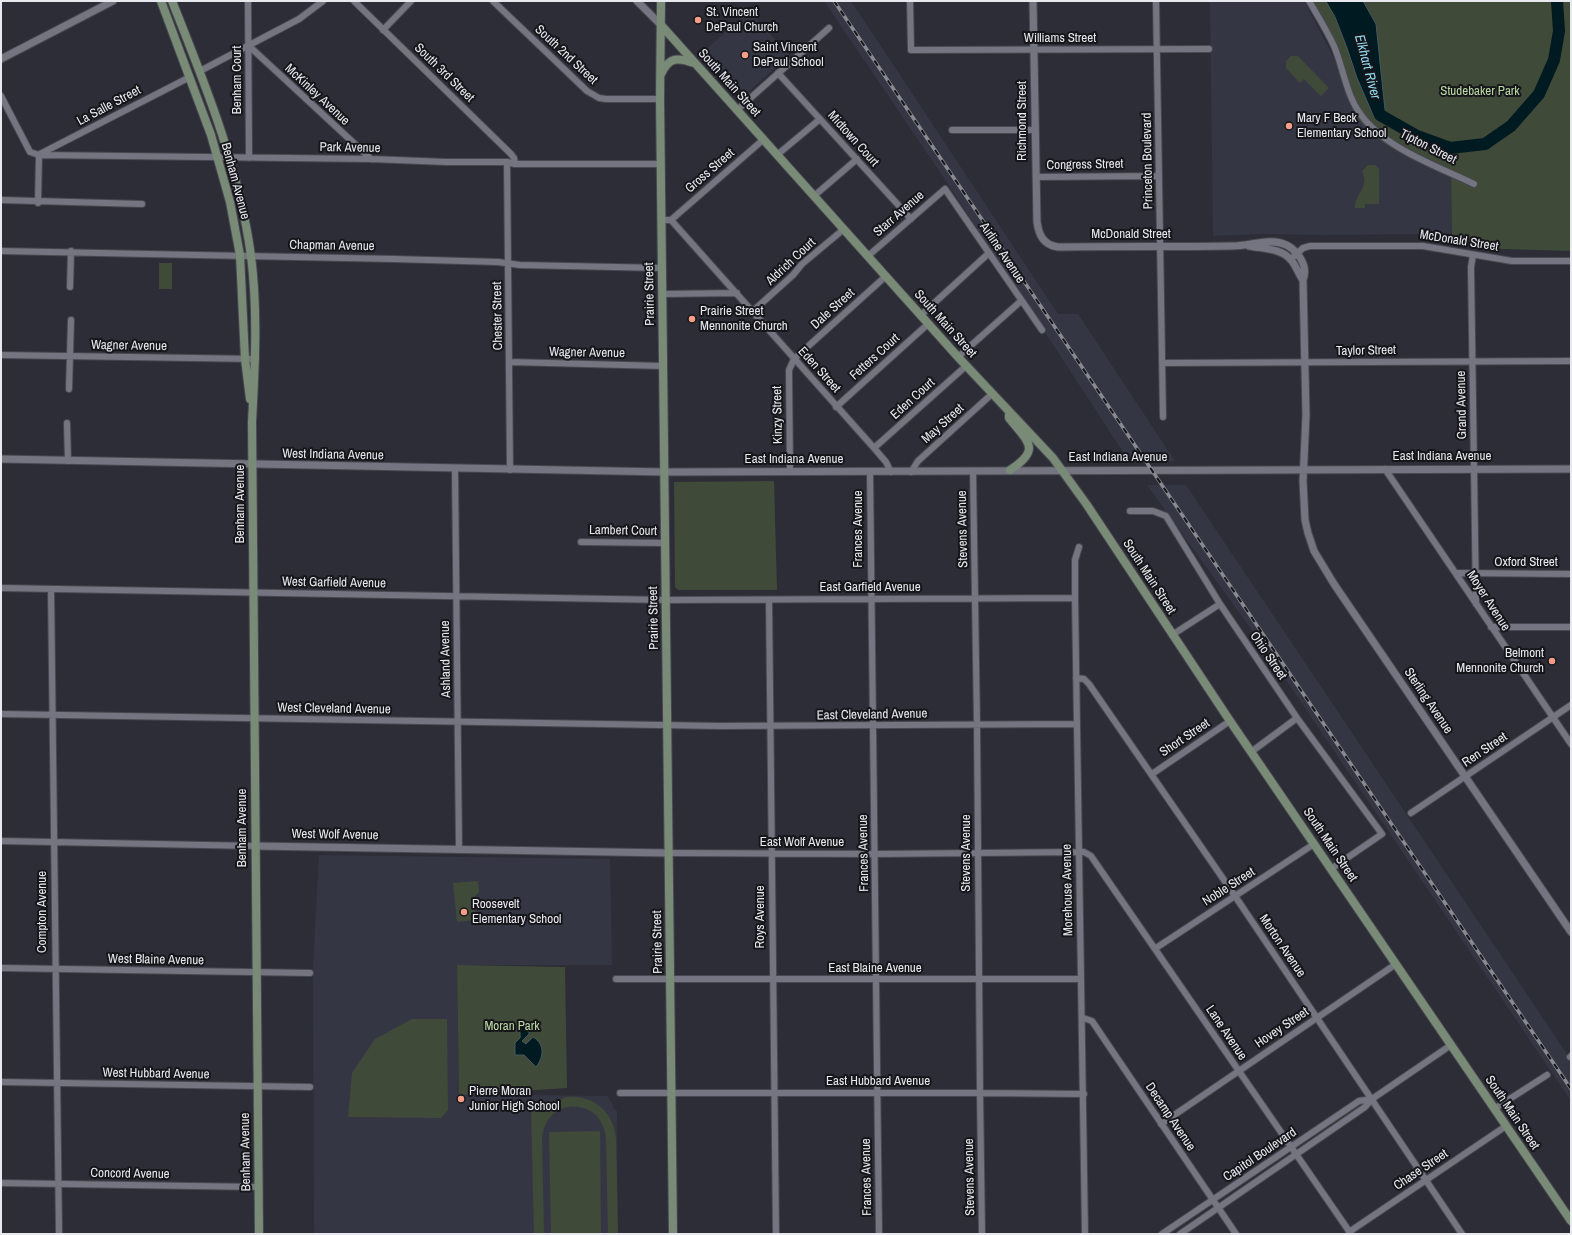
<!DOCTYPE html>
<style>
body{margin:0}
#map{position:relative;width:1572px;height:1235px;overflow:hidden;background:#2c2d36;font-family:"Archivo Narrow",sans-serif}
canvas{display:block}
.frame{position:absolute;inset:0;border:2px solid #e8e9ef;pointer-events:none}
</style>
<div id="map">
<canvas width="1572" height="1235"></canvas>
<div class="frame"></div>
</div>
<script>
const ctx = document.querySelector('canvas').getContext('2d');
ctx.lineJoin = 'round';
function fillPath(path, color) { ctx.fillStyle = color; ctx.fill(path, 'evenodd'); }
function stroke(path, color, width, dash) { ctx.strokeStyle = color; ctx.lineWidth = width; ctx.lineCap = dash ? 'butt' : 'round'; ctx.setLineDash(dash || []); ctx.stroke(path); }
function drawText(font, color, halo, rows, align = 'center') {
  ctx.font = font + ' "Archivo Narrow",sans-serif'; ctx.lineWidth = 4; ctx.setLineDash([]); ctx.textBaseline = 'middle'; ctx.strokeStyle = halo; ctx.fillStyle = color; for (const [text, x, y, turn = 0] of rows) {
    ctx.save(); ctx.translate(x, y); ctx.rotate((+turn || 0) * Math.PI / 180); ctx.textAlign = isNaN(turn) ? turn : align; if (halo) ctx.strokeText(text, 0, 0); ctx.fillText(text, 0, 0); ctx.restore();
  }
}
fillPath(new Path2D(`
 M824,1H851L1058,314H1078L1175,461H1129L946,181Z
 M1210,1H1304L1335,60L1346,94L1393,149L1451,178L1452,238L1430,234L1324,235L1262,234L1213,236Z
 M749,11L789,55L742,98L701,54Z
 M1147,485H1186L1571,1060V1101L1261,643Z
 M319,855L610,859L612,965H457L459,1094L607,1096L613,1105V1108L617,1111L618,1234H314L313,967Z`), '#353644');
fillPath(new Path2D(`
 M1313,1H1571V251L1502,249L1452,238L1451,178C1422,164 1375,145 1357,117C1346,99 1341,79 1335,60L1340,57L1329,30Z
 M1291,56H1298L1329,88L1321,96L1304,79L1300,83L1286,68V61Z
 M1368,165H1375L1379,169V204H1365V208H1355C1355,191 1370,190 1362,171Z
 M159,263H172V289H159Z
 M774,481L777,590H678L675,587L674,482Z
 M478,881L479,892L474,897L476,920L457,922L453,883Z
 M457,965L565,967L567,1088L459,1095Z
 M412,1019H447L448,1110L441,1118L348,1117L352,1073L375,1039Z
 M567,1097C594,1095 614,1112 616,1139L618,1234H608L606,1139C603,1096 546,1096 542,1138L544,1234H534L531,1110L541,1109V1112L553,1102Z
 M600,1131L601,1234H551L549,1132Z`), '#404a39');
const water = new Path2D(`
 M1326,1H1363L1376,24L1385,110L1380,115H1373L1357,78L1347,48L1335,17Z
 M520,1027H529V1034L522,1041L526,1044L533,1037C545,1044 544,1057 536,1067L524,1055H515V1043L520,1038Z`);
fillPath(water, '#001a21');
stroke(water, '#46585f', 1);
stroke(new Path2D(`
 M1375,101L1380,115L1417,136L1450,148L1485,144L1511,126L1539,94L1554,60L1559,31L1557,1`), '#001a21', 12);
const minor = new Path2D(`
 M248,1L249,158
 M354,1L511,154L514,158L515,164
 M493,1L587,91L599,98L606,99H660
 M910,1L911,50L1209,49
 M1156,1L1163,417
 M1309,1C1318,16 1327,31 1334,46C1343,67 1346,93 1359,112C1383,148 1437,166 1474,184
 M383,30L411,1
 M249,46L371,159
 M200,71L299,19L323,1
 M778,73L911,219
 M1,96L30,152L39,155L38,203
 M737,110L829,28
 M952,130H1035
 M40,154L190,77
 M39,155L371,159L446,162H507L515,164H661
 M777,155L820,119
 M507,162L510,470
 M1036,177L1158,176
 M814,196L857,159
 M1,200L142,204
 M661,220H671L874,448L886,462L891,472
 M671,220L764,139
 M1,251L394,259L498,262L520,265L662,268
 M1473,255L1471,267L1476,604
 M868,256L945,189L1042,330
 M1291,259L1303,248L1310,246H1423L1512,261H1571
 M70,287L71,251
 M662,294L737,293
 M753,311L793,275L802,264L844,229
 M921,315L989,253
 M1,355L256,359
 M958,357L1021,301
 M510,362L663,366
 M1162,363L1571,361
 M69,389L71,320
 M836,407L928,324
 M67,423L68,461
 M874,448L966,366
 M455,469L459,850
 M1385,469C1448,561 1509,653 1571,744
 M973,471L977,725L980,1093L982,1234
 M790,472L789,370L794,359L886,276
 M870,472L879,1234
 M911,472L918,461L993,393
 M1130,511H1153L1166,516L1220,604L1297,718L1382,834L1331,869
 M581,542L665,543
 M1079,547L1075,560V598L1085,1234
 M1457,573L1571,574
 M1,588L666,600L1075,598
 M51,589L59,1234
 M769,600C773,811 772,1023 776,1234
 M1491,627H1571
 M1172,635L1220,604
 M1076,678L1084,679L1089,684L1235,896L1462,1234
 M1,714L720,726L1077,724
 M1251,752L1297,718
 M1152,774L1230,721
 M1411,813L1571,705
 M1,841L255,846
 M669,853L875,854L1079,852H1084L1091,856L1351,1234
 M1156,948L1314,844
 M1,968L310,973
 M616,979H1080
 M1083,1018L1092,1021L1236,1234
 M1570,1057L1571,1056
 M1,1082L310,1087
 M620,1093H980L1084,1094
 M1494,1109L1547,1075
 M1161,1124L1396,964
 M1,1183L258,1187
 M1349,1232L1506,1126
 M1162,1234L1359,1101L1372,1099
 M1180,1234L1365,1107L1372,1099L1451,1045`);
const tertiary = new Path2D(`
 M637,1L661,25
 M1033,1L1037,222C1039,236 1044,245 1058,247C1116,246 1174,247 1232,246C1249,246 1264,239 1281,243C1296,247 1309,265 1303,280L1306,415L1303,481L1305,520L1308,533L1314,551L1334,584L1571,932
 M1,59L113,1
 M1249,246C1264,249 1282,248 1292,261C1297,268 1299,275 1303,280
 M1,459L665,472L1571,469
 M255,846L669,853`);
const secondary = new Path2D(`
 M161,1L211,135L230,202L240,255L245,359L250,399
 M172,1C205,84 239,167 251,256C258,311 255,367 252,422L259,1234
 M661,1L660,99L673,1234
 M661,25L958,357L1053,458L1087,505L1230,721L1571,1221
 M661,74C669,57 677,57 694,63
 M1009,415V418C1028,442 1042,449 1010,470`);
stroke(minor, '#474850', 8);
stroke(tertiary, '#474850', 9);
stroke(secondary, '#474850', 10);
stroke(minor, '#747580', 6);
stroke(tertiary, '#747580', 7);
stroke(secondary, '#798b77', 8);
const rail = new Path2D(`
 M834,1L1571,1089`);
stroke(rail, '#898a91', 3.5);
stroke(rail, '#15151a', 2, [6]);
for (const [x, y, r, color] of [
 [698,20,4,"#f49e87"],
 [745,55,4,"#f49e87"],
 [1289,126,4,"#f49e87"],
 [692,319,4,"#f49e87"],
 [1552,661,4,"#f49e87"],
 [464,912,4,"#f49e87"],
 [461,1099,4,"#f49e87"]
]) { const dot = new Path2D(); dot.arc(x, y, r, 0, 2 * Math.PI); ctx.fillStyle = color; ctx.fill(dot); stroke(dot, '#15151a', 1.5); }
drawText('13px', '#e8e9ef', '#15151a', [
 ["St. Vincent",706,13],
 ["DePaul Church",706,28],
 ["Saint Vincent",753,48],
 ["DePaul School",753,63],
 ["Mary F Beck",1297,119],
 ["Elementary School",1297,134],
 ["Prairie Street",700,312],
 ["Mennonite Church",700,327],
 ["Belmont",1544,654,"right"],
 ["Mennonite Church",1544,669,"right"],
 ["Roosevelt",472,905],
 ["Elementary School",472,920],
 ["Pierre Moran",469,1092],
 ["Junior High School",469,1107]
], 'left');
drawText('13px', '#e8e9ef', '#15151a', [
 ["Williams Street",1060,39],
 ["South 2nd Street",566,55,43],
 ["South 3rd Street",444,73,44],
 ["Benham Court",238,80,-90],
 ["South Main Street",729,83,48],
 ["McKinley Avenue",317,95,43],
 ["La Salle Street",109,106,-28],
 ["Richmond Street",1023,121,-90],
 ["Midtown Court",853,139,48],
 ["Tipton Street",1428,147,27],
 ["Park Avenue",350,148,1],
 ["Princeton Boulevard",1148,161,-91],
 ["Congress Street",1085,165,-1],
 ["Gross Street",710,171,-41],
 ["Benham Avenue",235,181,75],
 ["Starr Avenue",899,214,-41],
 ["McDonald Street",1131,235],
 ["McDonald Street",1459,241,9],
 ["Chapman Avenue",332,246,1],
 ["Airline Avenue",1002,253,56],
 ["Aldrich Court",791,262,-43],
 ["Prairie Street",650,294,-91],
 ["Dale Street",833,309,-42],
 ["Chester Street",498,316,-91],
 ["South Main Street",945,324,48],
 ["Wagner Avenue",129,346,1],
 ["Taylor Street",1366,351,-1],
 ["Wagner Avenue",587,353,1],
 ["Fetters Court",875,357,-42],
 ["Eden Street",819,370,48],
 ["Eden Court",913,399,-42],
 ["Grand Avenue",1462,405,-91],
 ["Kinzy Street",778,415,-91],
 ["May Street",943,424,-42],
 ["West Indiana Avenue",333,455,1],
 ["East Indiana Avenue",1442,457],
 ["East Indiana Avenue",1118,458],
 ["East Indiana Avenue",794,460],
 ["Benham Avenue",241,504,-90],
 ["Frances Avenue",859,529,-90],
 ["Stevens Avenue",963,529,-91],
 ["Lambert Court",623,531,1],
 ["Oxford Street",1526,563],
 ["South Main Street",1149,577,57],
 ["West Garfield Avenue",334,583,1],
 ["East Garfield Avenue",870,588],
 ["Moyer Avenue",1488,601,57],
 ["Prairie Street",654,618,-91],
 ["Ohio Street",1268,656,56],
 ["Ashland Avenue",446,659,-91],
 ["Sterling Avenue",1428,701,56],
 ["West Cleveland Avenue",334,709,1],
 ["East Cleveland Avenue",872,715,-1],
 ["Short Street",1185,738,-34],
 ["Ren Street",1485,750,-34],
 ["Benham Avenue",243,828,-90],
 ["West Wolf Avenue",335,835,1],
 ["East Wolf Avenue",802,843],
 ["South Main Street",1330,845,56],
 ["Frances Avenue",864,853,-91],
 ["Stevens Avenue",967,853,-90],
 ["Noble Street",1229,887,-33],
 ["Morehouse Avenue",1068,890,-91],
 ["Compton Avenue",43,912,-90],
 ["Roys Avenue",761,917,-90],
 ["Prairie Street",658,942,-91],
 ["Morton Avenue",1282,946,56],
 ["West Blaine Avenue",156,960,1],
 ["East Blaine Avenue",875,969],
 ["Hovey Street",1282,1028,-34],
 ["Lane Avenue",1226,1033,56],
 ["West Hubbard Avenue",156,1074,1],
 ["East Hubbard Avenue",878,1082],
 ["South Main Street",1512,1113,56],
 ["Decamp Avenue",1170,1117,56],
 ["Benham Avenue",246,1152,-91],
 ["Capitol Boulevard",1260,1155,-34],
 ["Chase Street",1421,1170,-34],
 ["Concord Avenue",130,1174,1],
 ["Frances Avenue",867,1177,-91],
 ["Stevens Avenue",970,1177,-91]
]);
drawText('13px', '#bbdaa4', '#15151a', [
 ["Studebaker Park",1480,92],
 ["Moran Park",512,1027]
]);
drawText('italic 14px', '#90d9ef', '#15151a', [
 ["Elkhart River",1367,67,75]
]);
</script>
